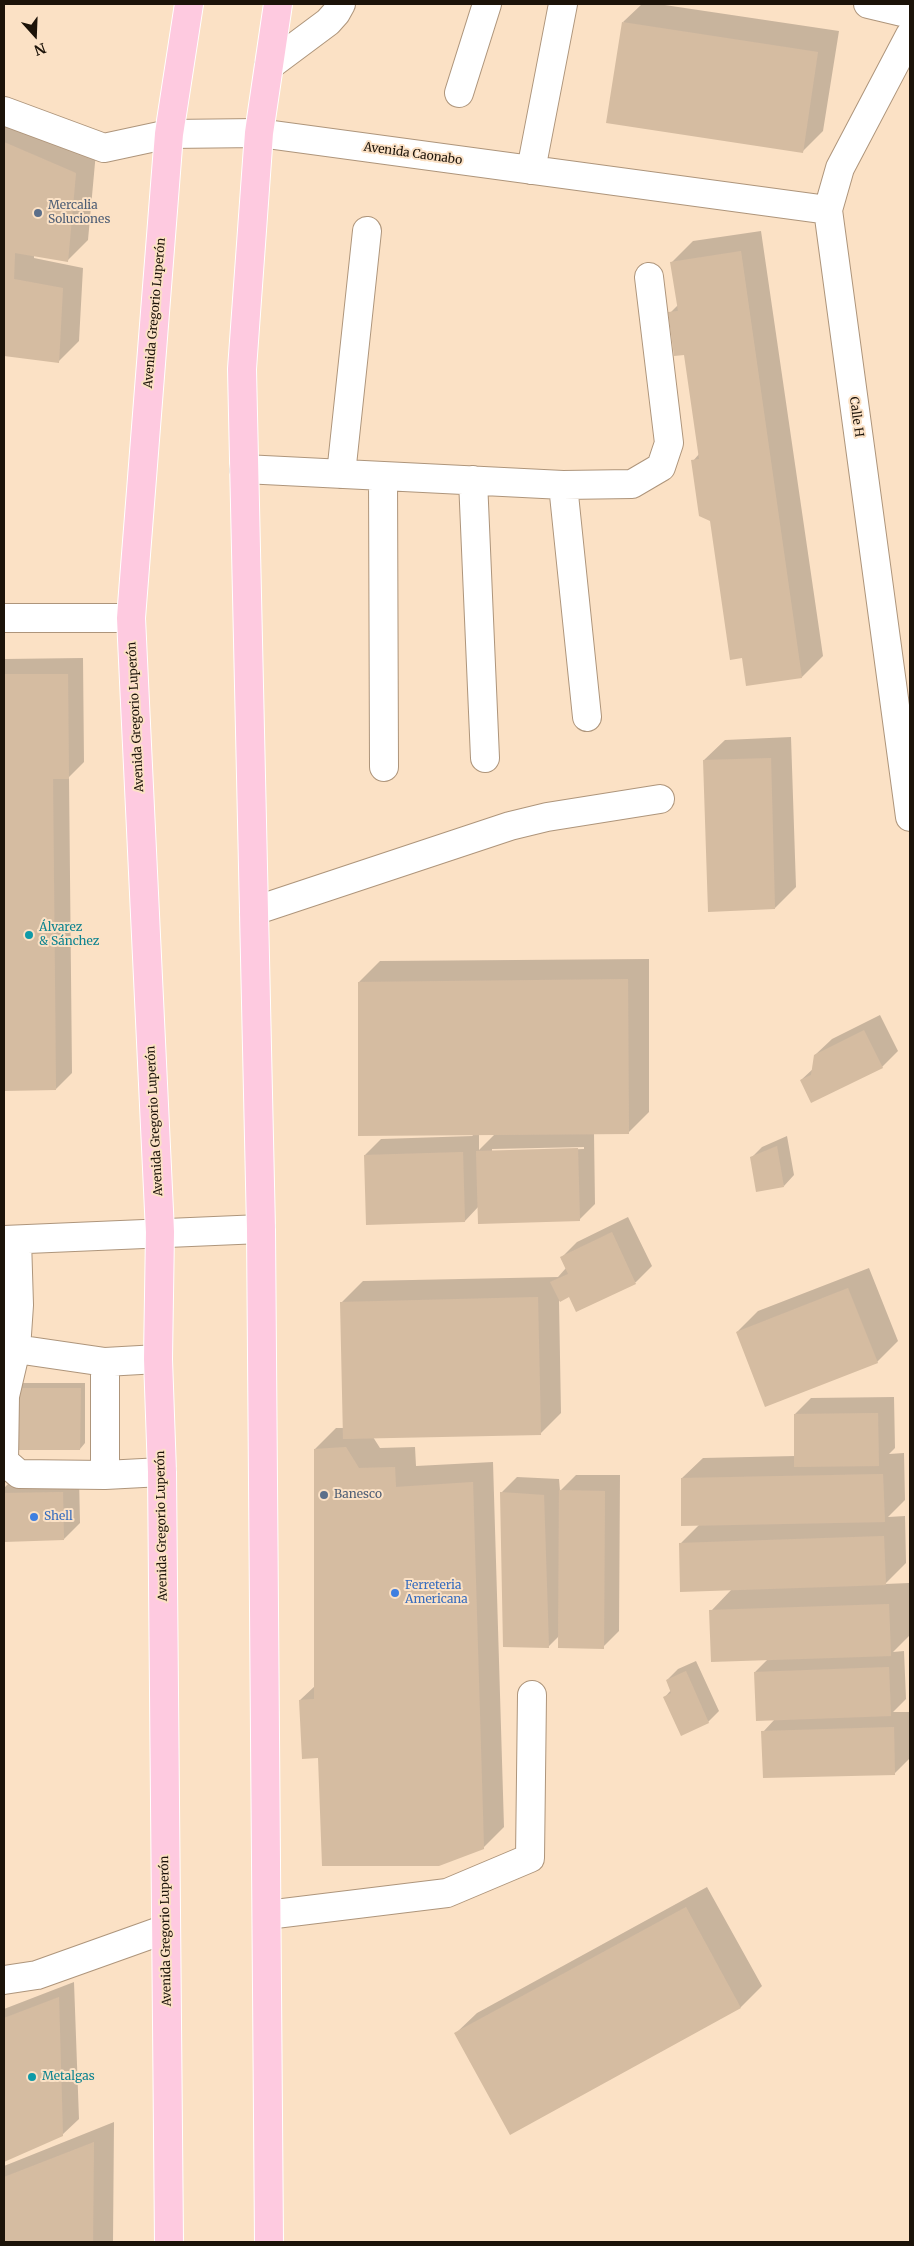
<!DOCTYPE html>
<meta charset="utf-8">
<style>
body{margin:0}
#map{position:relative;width:914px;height:2246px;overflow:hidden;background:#fbe1c5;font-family:Merriweather,serif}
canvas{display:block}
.frame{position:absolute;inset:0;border:5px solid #1c1309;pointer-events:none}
.north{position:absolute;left:10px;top:10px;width:50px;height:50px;-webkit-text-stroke:4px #fbe1c5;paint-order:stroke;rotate:160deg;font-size:14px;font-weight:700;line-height:20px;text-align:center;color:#1c1309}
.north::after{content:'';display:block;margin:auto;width:18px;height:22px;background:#1c1309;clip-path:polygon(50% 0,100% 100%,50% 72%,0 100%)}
</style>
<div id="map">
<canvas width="914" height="2246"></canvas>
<div class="frame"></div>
<div class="north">N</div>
</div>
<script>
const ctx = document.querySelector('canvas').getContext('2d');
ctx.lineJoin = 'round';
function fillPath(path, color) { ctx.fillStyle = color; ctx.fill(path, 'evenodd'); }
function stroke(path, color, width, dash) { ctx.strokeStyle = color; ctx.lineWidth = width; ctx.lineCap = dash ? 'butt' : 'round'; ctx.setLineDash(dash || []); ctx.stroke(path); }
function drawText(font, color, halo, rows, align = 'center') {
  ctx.font = font + ' Merriweather,serif'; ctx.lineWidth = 4; ctx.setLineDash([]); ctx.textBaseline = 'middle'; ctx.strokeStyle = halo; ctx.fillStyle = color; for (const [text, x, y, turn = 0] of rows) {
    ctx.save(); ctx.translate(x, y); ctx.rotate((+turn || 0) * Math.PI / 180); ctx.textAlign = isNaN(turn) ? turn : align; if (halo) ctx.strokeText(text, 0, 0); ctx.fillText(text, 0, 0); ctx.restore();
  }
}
fillPath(new Path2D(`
 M642,4H658L839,31L823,131L802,152L623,22Z
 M4,112L96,152L88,240L67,261L34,255V258L83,268L79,341L58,362L4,355Z
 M761,231L823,656L802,677L743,657L711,520L693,461L699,454L685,353L670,313L678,305L672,262L693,241Z
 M83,658L84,762L69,777L72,1073L56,1089H4V659Z
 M791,737L796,887L775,908L704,760L725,740Z
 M649,959V1112L628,1133H594L595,1204L579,1220L479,1206L465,1221L365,1155L381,1139L473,1136L359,982L380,961ZM479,1134H495L479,1150ZM584,1147V1149L492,1152V1149Z
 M880,1015L898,1051L882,1067L801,1080L814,1068L815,1055L832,1039Z
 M787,1136L794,1175L784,1186L751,1158L762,1147Z
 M628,1217L652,1266L636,1282L577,1311L570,1295L559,1301L561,1413L540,1434L373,1437L380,1448L415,1447L416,1466L493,1462L504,1827L483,1848L319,1757L300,1700L315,1686V1449L336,1428H344L342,1302L363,1281L558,1277L566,1268L561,1258L577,1242Z
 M869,1268L898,1341L877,1362L737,1332L758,1311Z
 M4,1383H85V1443L80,1449Z
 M894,1397L895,1448L889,1454L904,1453L905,1500L888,1517L905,1516L906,1563L885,1584L909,1583L910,1612V1635L893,1652L904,1651L906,1699L893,1712H909L910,1758L895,1773L763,1732L775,1719L755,1672L768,1659L711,1611L732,1589L680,1544L699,1525L682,1478L703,1458L795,1456V1414L811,1398Z
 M576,1475H620L619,1631L603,1647L559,1636L548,1647L501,1493L517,1477L559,1479L560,1491Z
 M79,1476L80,1523L64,1539L4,1540V1488L14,1478Z
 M696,1661L719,1711L708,1722L665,1697L671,1690L667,1680L678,1669Z
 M707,1887L762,1986L741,2007L510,2133L456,2033L477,2013Z
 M74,1982L79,2119L62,2135L4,2161V2009Z
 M114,2122L113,2242H4V2166Z`), '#0003');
fillPath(new Path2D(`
 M622,22L818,52L803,153L606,123Z
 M4,142L76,173L68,262L15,253L14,279L63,288L59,363L4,356Z
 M741,251L802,678L746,686L742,658L730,660L710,521L699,516L691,460L699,459L684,355L674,356L668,312L678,311L670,262Z
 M4,674H68L69,779H53L56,1090L4,1091Z
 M771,758L775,909L708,912L703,760Z
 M628,979L629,1134L358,1136V982Z
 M864,1030L883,1068L811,1103L800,1080L811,1075L814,1055Z
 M777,1146L784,1187L756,1192L750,1157Z
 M578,1148L580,1221L478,1224L476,1151Z
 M463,1152L465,1222L366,1225L364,1155Z
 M612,1232L636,1284L576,1312L569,1297L560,1302L550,1282L568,1274L560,1257Z
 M848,1288L878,1363L765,1407L736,1332Z
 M538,1297L541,1435L343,1439L340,1302Z
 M4,1388H81L80,1450H4Z
 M878,1413L879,1466L794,1467V1414Z
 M346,1447L359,1468L395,1467L396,1487L473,1482L484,1849L439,1866H322L318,1758L302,1759L299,1700L314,1699V1449Z
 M883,1474L885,1522L681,1526V1478Z
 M559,1490L605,1491L604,1649L558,1648Z
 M63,1492L64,1540L4,1542V1493Z
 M500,1492L544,1495L549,1648L503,1647Z
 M884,1536L886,1585L680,1592L679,1543Z
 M889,1604L891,1656L711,1662L709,1610Z
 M889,1667L891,1716L756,1721L754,1672Z
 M686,1671L709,1723L681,1736L663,1697L671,1693L666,1680Z
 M894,1727L895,1775L763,1778L761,1731Z
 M686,1907L741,2008L510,2135L454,2033Z
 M59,1997L63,2136L4,2162V2018Z
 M94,2142L93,2242H4V2177Z`), '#d5bca1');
const minor = new Path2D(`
 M868,4L910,14
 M910,35L840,168L828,210L910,817
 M269,66L328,22L336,13L341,4
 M459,93L487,4
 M4,111L104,148L169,134L259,133L828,210
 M531,170L563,4
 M244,469L563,485L632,484L661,467L669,443L649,277
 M341,474L367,231
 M383,476L384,767
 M473,480L485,758
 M563,485L587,717
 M4,618H131
 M254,911L510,826L547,817L660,799
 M4,1240L261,1229
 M17,1240L19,1305L16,1349L105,1362L158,1359
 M16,1349L5,1396L4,1461L19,1474L105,1475L162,1472
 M105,1475V1362
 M267,1915L447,1893L530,1858L532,1695
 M4,1980L37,1975L166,1929`);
const major = new Path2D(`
 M169,2242L162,1472L158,1359L160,1232L131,618L169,134L189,4
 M269,2242L261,1229L242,369L259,133L278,4`);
stroke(minor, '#ae957b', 30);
stroke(major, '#fff', 30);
stroke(minor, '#fff', 28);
stroke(major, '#fecae0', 28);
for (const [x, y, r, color] of [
 [38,213,5,"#5c6f8a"],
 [29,935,5,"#0f9aa8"],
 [324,1495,5,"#5c6f8a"],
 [34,1517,5,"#3f7fe0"],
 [395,1593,5,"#3f7fe0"],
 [32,2077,5,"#0f9aa8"]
]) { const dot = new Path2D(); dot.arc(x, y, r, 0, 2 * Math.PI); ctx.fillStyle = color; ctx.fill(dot); stroke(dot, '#fbe1c5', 2); }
drawText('12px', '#1c1309', '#fbe1c5', [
 ["Avenida Caonabo",413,154,8],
 ["Avenida Gregorio Luperón",155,313,-85],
 ["Calle H",856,417,82],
 ["Avenida Gregorio Luperón",136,717,-93],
 ["Avenida Gregorio Luperón",155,1121,-93],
 ["Avenida Gregorio Luperón",162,1526,-91],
 ["Avenida Gregorio Luperón",166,1931,-91]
]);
drawText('12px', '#4e5e75', '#fbe1c5', [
 ["Mercalia",48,206],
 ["Soluciones",48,220],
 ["Banesco",334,1495]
], 'left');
drawText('12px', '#0d838f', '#fbe1c5', [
 ["Álvarez",39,928],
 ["& Sánchez",39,942],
 ["Metalgas",42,2077]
], 'left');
drawText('12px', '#366cbe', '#fbe1c5', [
 ["Shell",44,1517],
 ["Ferreteria",405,1586],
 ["Americana",405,1600]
], 'left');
</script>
